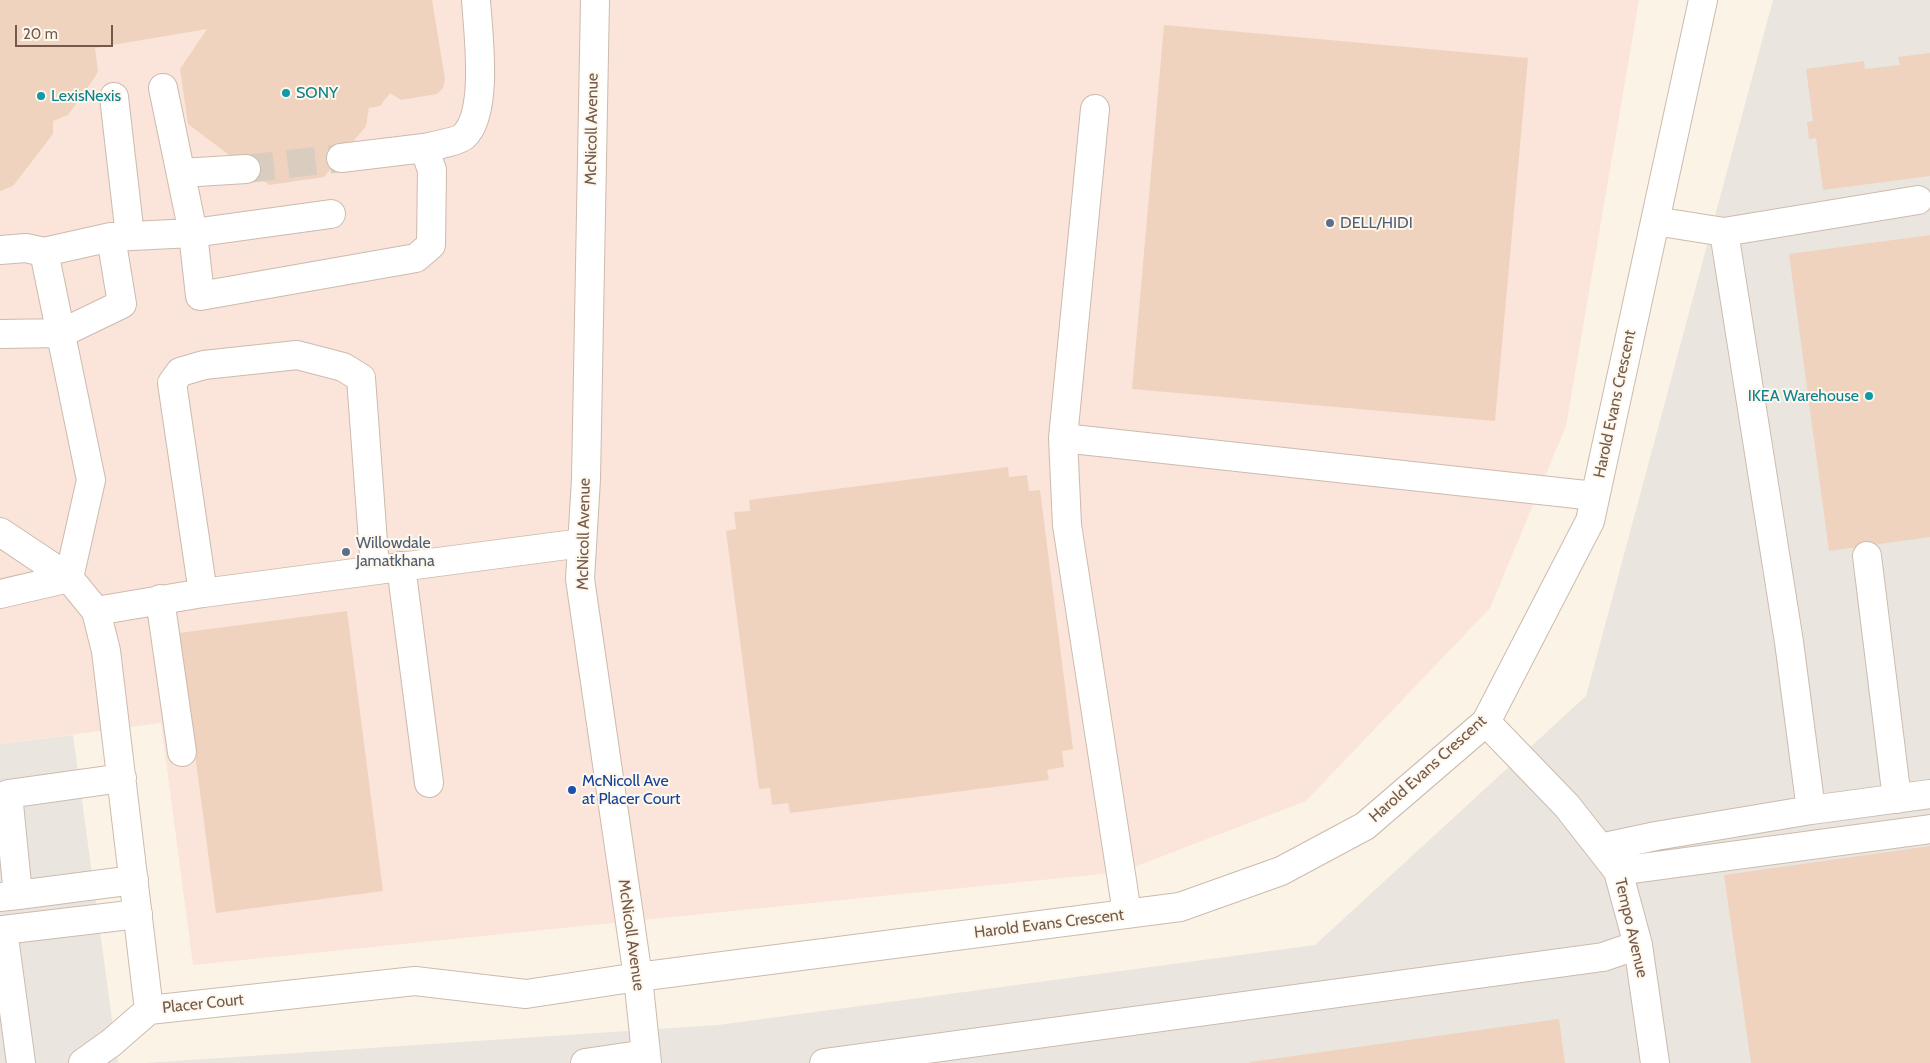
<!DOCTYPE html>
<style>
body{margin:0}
#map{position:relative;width:1930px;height:1063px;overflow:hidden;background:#fbf3e6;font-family:Cabin,sans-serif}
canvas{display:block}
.scale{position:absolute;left:15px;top:25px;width:98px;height:22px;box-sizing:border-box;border:2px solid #735a4c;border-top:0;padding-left:6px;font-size:15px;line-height:18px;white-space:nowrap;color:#735a4c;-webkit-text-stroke:4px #fef7ec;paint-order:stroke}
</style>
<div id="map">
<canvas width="1930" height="1063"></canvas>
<div class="scale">20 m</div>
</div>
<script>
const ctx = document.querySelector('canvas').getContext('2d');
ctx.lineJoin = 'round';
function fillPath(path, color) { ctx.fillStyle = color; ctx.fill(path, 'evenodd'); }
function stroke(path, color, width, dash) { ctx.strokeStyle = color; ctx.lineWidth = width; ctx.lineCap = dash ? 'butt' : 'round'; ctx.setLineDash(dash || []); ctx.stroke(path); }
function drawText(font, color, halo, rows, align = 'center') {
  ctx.font = font + ' Cabin,sans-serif'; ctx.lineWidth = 4; ctx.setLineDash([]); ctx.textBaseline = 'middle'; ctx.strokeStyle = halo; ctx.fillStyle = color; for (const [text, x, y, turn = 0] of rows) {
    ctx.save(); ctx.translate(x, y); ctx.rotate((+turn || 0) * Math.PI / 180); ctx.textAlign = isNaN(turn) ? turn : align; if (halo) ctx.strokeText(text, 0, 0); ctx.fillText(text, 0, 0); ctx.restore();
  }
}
fillPath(new Path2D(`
 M0,0H1639L1566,426L1490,608L1306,801L1121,872L193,965L161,723L0,744Z`), '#fbe4da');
fillPath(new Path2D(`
 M1773,0H1930V1063H145L718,1025L1315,945L1586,696Z
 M73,735L118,1063H0V744Z`), '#ebe5e0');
fillPath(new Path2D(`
 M0,0H432L445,79L443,88L437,94L401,100L390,93L380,106L369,108L366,126L324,177L269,185L188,124L180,69L207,29L95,48L98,71L95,77L68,115L53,121V134L13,186L0,191Z
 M1164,25L1528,58L1495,421L1132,389Z
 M1930,53V176L1823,190L1816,138L1809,139L1807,122L1813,121L1806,69L1864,61L1865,69L1900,65L1898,57Z
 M1930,235V537L1829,551L1789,254Z
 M1008,467L1009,477L1027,475L1029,491L1040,490L1073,749L1062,751L1064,767L1047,770L1049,780L790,813L788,803L772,805L770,788L759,789L726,531L736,529L734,512L750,511L749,500Z
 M347,611L383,891L216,913L179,633Z
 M1930,846V1063H1751L1724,875Z
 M1559,1019L1565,1063H1250V1062Z`), '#efd3bf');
stroke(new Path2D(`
 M246,169L341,158`), '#d9cdc0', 28, [28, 14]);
const minor = new Path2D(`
 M595,0L586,479L580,579L638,977L647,1063
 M163,88L193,233L200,296L416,258L431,245L432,170L424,148L341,158
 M114,97L130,236
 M1095,109L1063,438L1067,525L1127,913
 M424,148C433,146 459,141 464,136C489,113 478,32 476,0
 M181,173L246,169
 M1655,221L1724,232L1918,200
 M0,250L26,248L44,252L91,480L69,578
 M44,252L111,237
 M0,334L62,333L122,304L111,237L193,233L331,214
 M1063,438L1595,496
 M0,532L69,578L96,611L106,651L149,1010L415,981L526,994L638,977L1180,907L1281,871L1365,826L1486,722L1590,521L1703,0
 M1867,556L1897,799
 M401,566L429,783
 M203,593L172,383L180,372L204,365L297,355L343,367L361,378L375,569
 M0,594L69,578
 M160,599L182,752
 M96,611L203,593L582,543
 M1486,722L1567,806L1618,871L1638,945L1655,1063
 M1811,810L1930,794
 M1600,848L1656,836L1811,810L1789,642L1724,232
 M1618,871L1930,829
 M18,895L134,880
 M0,897L18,895L8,794L122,778
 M21,1063L3,930L138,914
 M83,1063L111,1043L149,1010
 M585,1063L646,1054
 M824,1063L1603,957L1638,945`);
stroke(minor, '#ccbbad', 30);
stroke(minor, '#fff', 28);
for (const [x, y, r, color] of [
 [286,93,5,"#0f9aa8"],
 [41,96,5,"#0f9aa8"],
 [1330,223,5,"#5c6f8a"],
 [1869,396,5,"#0f9aa8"],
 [346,552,5,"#5c6f8a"],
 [572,790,5,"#1a4fb4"]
]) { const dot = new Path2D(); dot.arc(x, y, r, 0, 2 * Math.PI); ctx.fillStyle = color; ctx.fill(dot); stroke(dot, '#fef7ec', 2); }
drawText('16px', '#0d838f', '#fef7ec', [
 ["SONY",296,93],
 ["LexisNexis",51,96],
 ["IKEA Warehouse",1859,396,"right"]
], 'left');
drawText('16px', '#735a4c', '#fef7ec', [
 ["McNicoll Avenue",592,129,-89],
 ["Harold Evans Crescent",1615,404,-78],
 ["McNicoll Avenue",584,534,-89],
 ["Harold Evans Crescent",1428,769,-42],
 ["Harold Evans Crescent",1049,924,-7],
 ["Tempo Avenue",1631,928,77],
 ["McNicoll Avenue",631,935,82],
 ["Placer Court",203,1004,-6]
]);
drawText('16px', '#4e5e75', '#fef7ec', [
 ["DELL/HIDI",1340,223],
 ["Willowdale",356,543],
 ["Jamatkhana",356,561]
], 'left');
drawText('16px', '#164399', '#fef7ec', [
 ["McNicoll Ave",582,781],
 ["at Placer Court",582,799]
], 'left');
</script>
